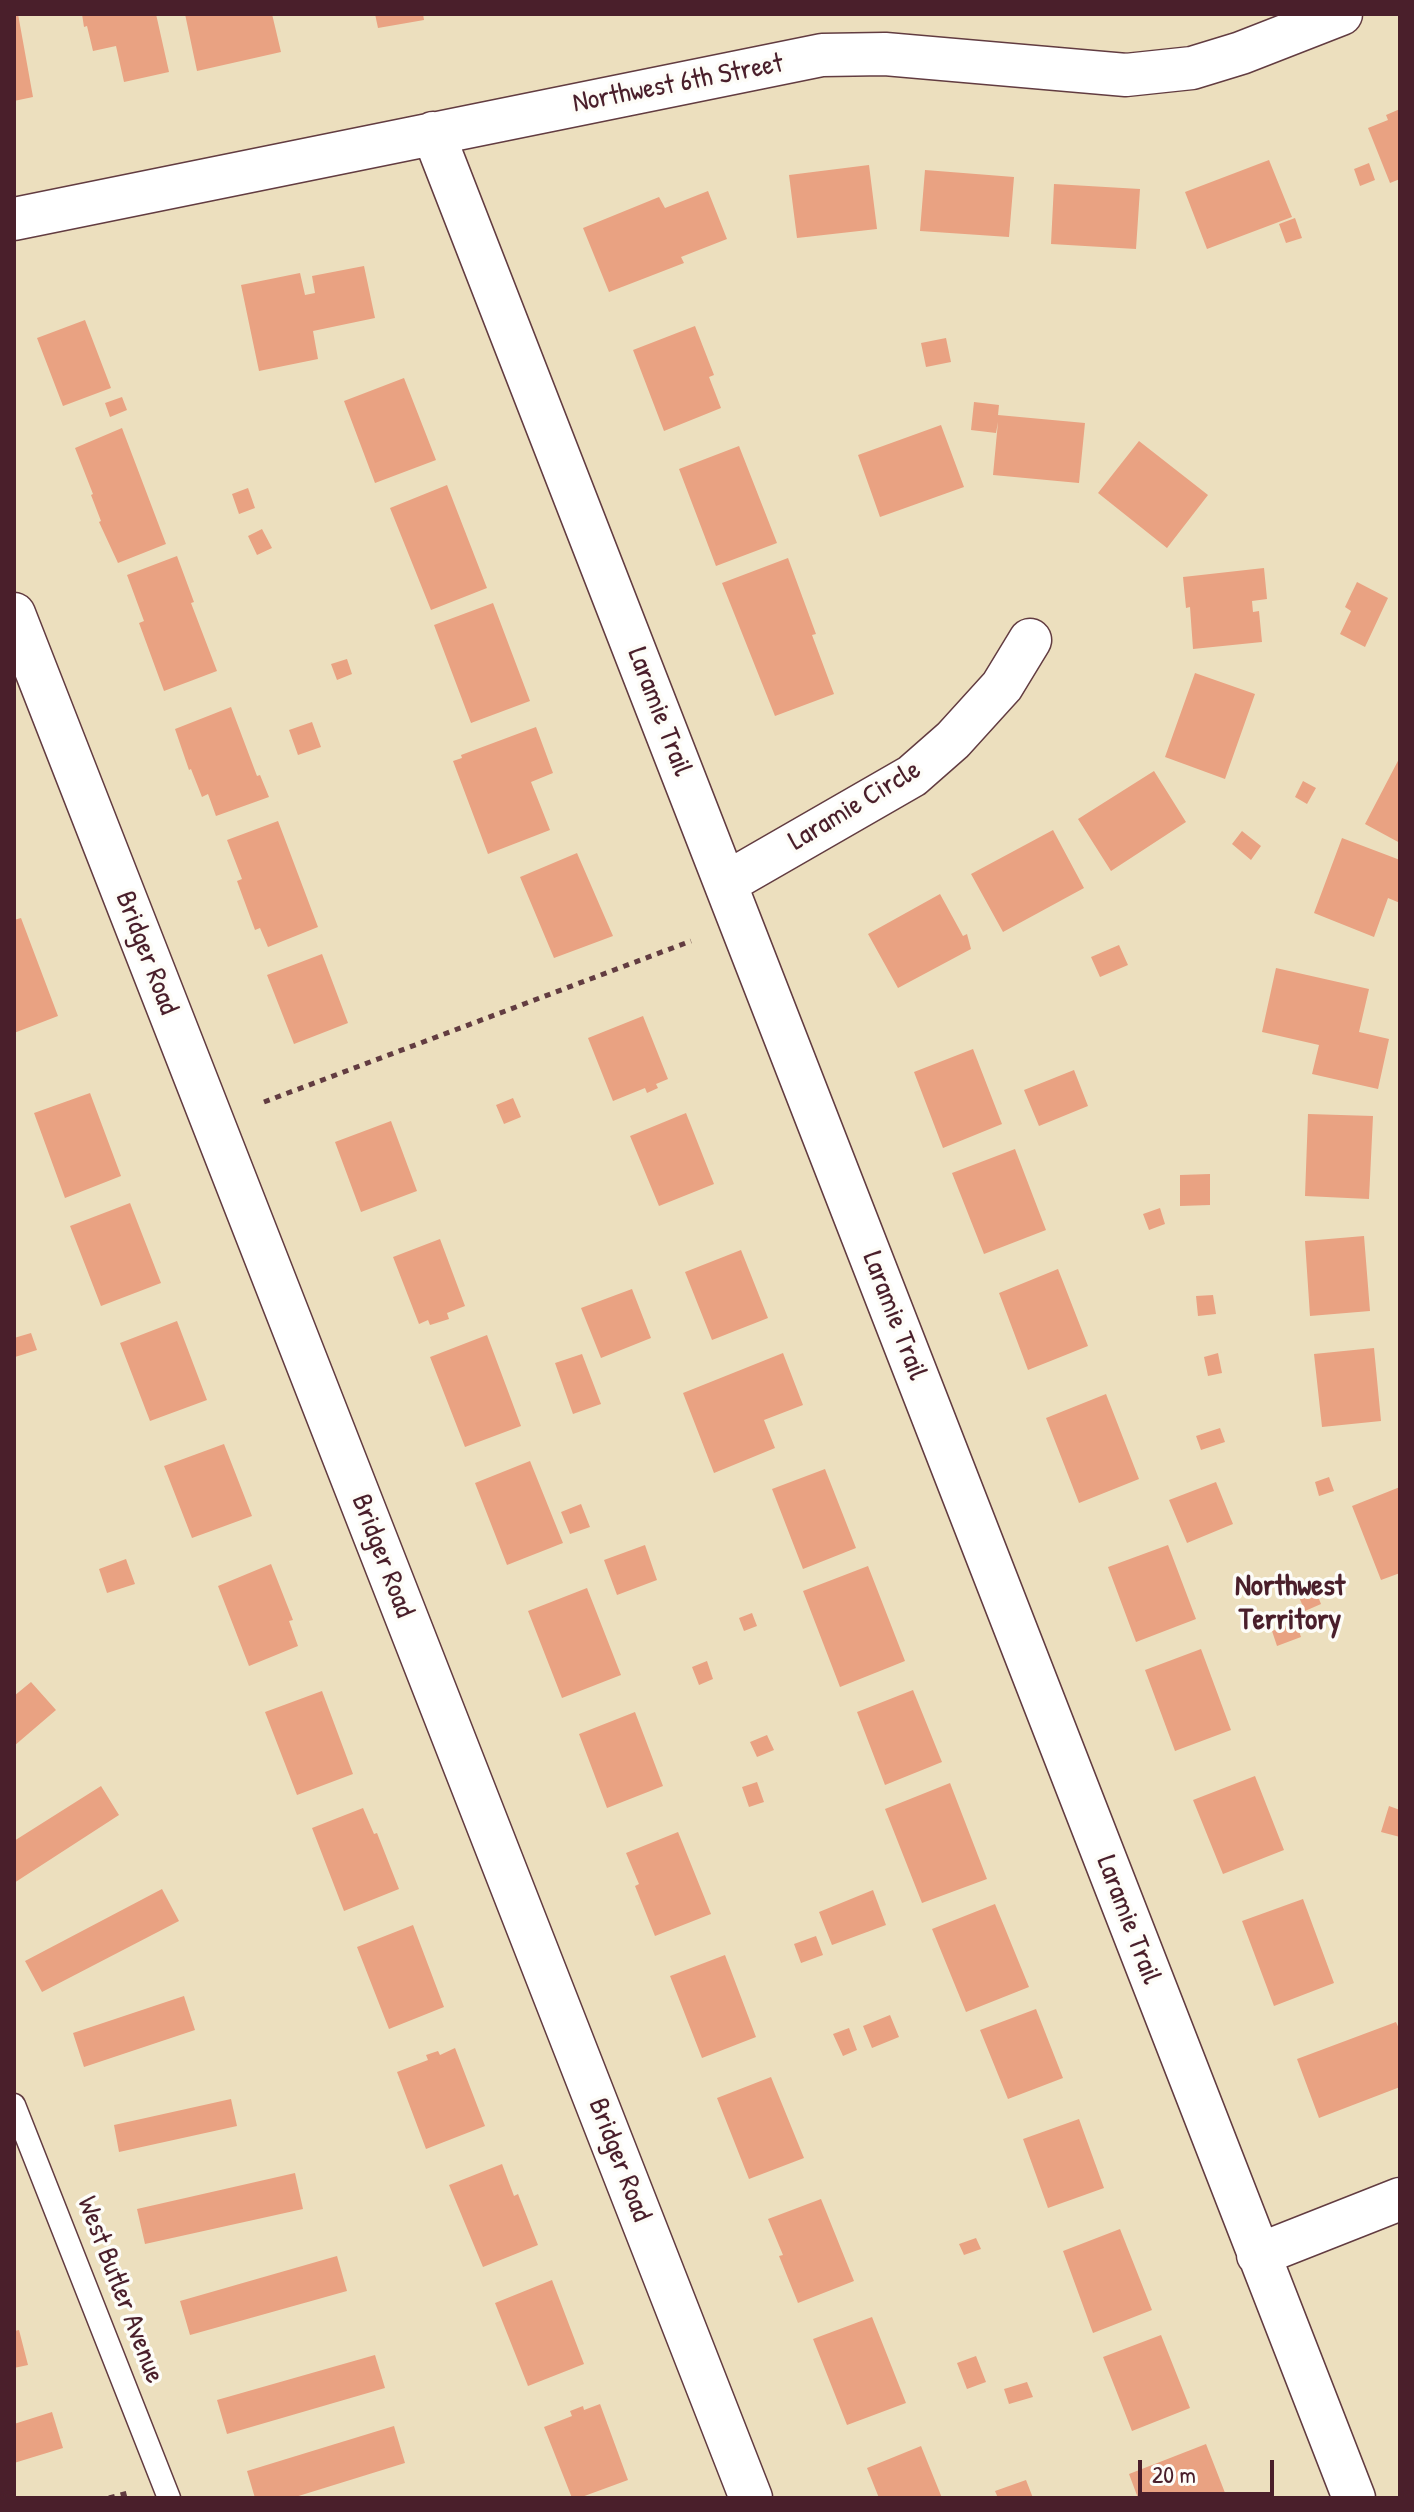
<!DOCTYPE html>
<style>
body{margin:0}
#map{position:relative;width:1414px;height:2512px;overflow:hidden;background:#ecdfbe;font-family:"Patrick Hand",sans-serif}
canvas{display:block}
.frame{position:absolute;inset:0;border:16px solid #4a1f2b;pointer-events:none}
.scale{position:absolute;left:1138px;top:2460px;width:136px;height:36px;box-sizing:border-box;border:4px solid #4a1f2b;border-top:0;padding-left:10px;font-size:24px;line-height:28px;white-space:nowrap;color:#4a1f2b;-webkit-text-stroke:6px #fdfcf7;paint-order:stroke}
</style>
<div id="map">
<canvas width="1414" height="2512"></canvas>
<div class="frame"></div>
<div class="scale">20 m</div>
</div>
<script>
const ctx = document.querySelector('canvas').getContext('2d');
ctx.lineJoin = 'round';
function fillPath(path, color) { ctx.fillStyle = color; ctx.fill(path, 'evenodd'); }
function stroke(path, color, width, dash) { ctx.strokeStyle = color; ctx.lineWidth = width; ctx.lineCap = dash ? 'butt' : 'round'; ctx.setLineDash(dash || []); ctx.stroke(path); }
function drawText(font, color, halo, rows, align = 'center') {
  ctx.font = font + ' "Patrick Hand",sans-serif'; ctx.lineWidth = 7; ctx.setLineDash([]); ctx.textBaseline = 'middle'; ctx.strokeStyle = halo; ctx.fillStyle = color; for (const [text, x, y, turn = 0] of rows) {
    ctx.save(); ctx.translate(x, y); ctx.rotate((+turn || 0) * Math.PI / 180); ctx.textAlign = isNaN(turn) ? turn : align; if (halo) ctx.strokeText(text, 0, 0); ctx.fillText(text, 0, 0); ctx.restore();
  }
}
fillPath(new Path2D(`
 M14,14H18L33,97L14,101Z
 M82,14H156L169,72L124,82L116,46L93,51L87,26L84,27Z
 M185,14H272L281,52L197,71Z
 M375,14H423L424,20L378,28Z
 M1400,109V179L1390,183L1368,128L1388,120L1386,115Z
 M1269,160L1292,217L1207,249L1185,192Z
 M1369,163L1375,180L1360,186L1354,169Z
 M869,165L877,229L797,238L789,175Z
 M925,170L1014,177L1009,237L920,231Z
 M1054,184L1140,189L1136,249L1051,244Z
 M708,191L727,239L681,257L684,263L609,292L583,228L659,197L665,208Z
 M1295,218L1302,238L1286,243L1279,224Z
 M364,266L375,318L313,331L318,359L259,371L241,285L300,273L305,295L315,293L312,276Z
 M85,320L111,388L63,406L37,338Z
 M695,326L714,375L709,377L721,408L664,431L633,350Z
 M946,338L951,362L926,367L921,343Z
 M404,378L436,460L375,483L344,401Z
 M122,397L127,410L110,417L105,403Z
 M974,402L999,405L998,415L1085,423L1079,483L993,475L998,422L996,433L971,430Z
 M941,425L964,487L880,517L858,455Z
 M122,428L166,544L118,563L99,522L101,521L91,495L93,494L75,448Z
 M1139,441L1208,495L1167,548L1098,493Z
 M739,446L777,543L716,566L679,469Z
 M447,485L487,588L431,610L390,508Z
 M248,488L255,508L239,514L232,494Z
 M262,529L272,548L257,555L248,536Z
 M177,556L194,602L191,603L217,671L164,691L139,623L144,621L127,575Z
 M788,558L816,634L812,635L834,694L775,716L722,583Z
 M1264,568L1267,599L1252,601L1253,612L1259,611L1262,642L1193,649L1190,607L1186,608L1183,577Z
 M1357,582L1388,598L1365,647L1340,634L1351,611L1345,607Z
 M493,603L530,701L471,723L434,625Z
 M347,659L352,674L337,680L331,664Z
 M1195,673L1255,694L1225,779L1165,757Z
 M231,707L257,776L260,775L269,797L216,816L208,794L202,797L191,769L189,770L175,729Z
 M312,722L321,747L298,755L289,730Z
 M536,727L553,773L531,782L550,830L488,854L453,761L462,758L461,755Z
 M1400,757V843L1365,824Z
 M1154,771L1186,822L1111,871L1078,819Z
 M1303,781L1316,788L1307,804L1295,797Z
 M278,821L318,927L268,947L260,928L255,930L237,881L242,879L227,840Z
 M1053,830L1084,888L1003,932L971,874Z
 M1242,831L1261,846L1251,860L1232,844Z
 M1342,838L1400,860V903L1388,898L1374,937L1314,913Z
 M577,853L613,936L554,958L520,877Z
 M940,894L963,936L967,934L971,949L898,988L868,934Z
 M21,918L58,1016L14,1033V920Z
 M1119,945L1128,965L1100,977L1091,957Z
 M322,954L348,1023L294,1044L267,975Z
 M1276,968L1369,989L1359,1032L1389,1039L1378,1089L1312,1074L1319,1045L1262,1032Z
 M643,1016L668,1079L656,1084L658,1088L647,1093L645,1088L613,1101L588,1038Z
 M973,1049L1002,1124L943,1148L914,1072Z
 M1074,1070L1088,1106L1039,1126L1024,1090Z
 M90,1093L121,1176L65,1198L34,1113Z
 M513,1098L521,1117L504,1124L496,1105Z
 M686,1113L714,1184L659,1206L630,1136Z
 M1308,1114L1373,1116L1369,1199L1305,1196Z
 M391,1121L417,1191L361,1212L335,1142Z
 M1015,1149L1046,1230L984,1254L952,1173Z
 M1210,1174V1205L1180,1206V1175Z
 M130,1203L161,1283L101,1306L70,1226Z
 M1160,1208L1165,1224L1149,1230L1143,1214Z
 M1364,1236L1370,1311L1310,1316L1305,1241Z
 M440,1239L465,1306L447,1313L449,1319L430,1325L428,1320L419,1324L393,1257Z
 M741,1250L768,1318L712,1340L685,1272Z
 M1058,1269L1088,1346L1028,1370L999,1293Z
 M632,1289L651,1338L601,1358L581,1308Z
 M1213,1295L1216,1314L1198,1316L1196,1296Z
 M177,1321L207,1400L150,1421L120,1343Z
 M31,1333L37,1350L15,1357L14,1338Z
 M487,1335L521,1426L465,1447L430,1357Z
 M1374,1348L1381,1421L1322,1427L1314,1354Z
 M783,1353L803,1405L764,1420L775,1448L714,1473L683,1393Z
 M1218,1353L1222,1373L1208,1376L1204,1357Z
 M582,1354L601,1404L573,1414L555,1363Z
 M1106,1394L1139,1479L1079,1503L1046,1418Z
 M1220,1428L1225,1442L1201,1450L1196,1436Z
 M224,1444L252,1516L192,1538L164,1466Z
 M530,1461L563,1543L507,1565L475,1483Z
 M825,1469L856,1548L803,1569L772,1489Z
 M1329,1477L1334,1491L1319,1496L1315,1482Z
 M1216,1482L1233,1524L1187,1543L1169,1500Z
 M1400,1487V1573L1381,1580L1352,1506Z
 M581,1504L590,1527L570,1534L561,1512Z
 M645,1545L657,1580L617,1595L604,1560Z
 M1168,1545L1196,1619L1136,1642L1108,1567Z
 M126,1559L135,1584L107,1593L99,1569Z
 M271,1564L293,1620L289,1621L298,1646L249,1666L218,1586Z
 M868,1566L905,1661L840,1687L803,1591Z
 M587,1588L621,1675L562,1698L528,1611Z
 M1315,1589L1321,1604L1305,1611L1298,1595Z
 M752,1613L757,1626L744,1631L739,1618Z
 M1296,1622L1301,1637L1277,1646L1272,1631Z
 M1201,1649L1231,1730L1175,1751L1145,1670Z
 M707,1661L713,1679L699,1685L692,1667Z
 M31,1682L56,1710L14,1746V1696Z
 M913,1690L942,1762L885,1785L857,1712Z
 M322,1691L353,1774L297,1795L265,1712Z
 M635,1712L663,1786L607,1808L579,1734Z
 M767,1735L774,1750L757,1757L750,1742Z
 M1255,1776L1284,1850L1223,1874L1193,1800Z
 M757,1782L764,1802L749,1807L742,1787Z
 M950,1783L987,1879L922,1903L885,1809Z
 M101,1786L119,1815L14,1883V1841Z
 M1389,1806L1400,1810V1837L1381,1832Z
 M363,1808L374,1834L377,1833L399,1889L344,1911L312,1828Z
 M678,1832L711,1914L655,1936L635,1886L639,1884L626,1853Z
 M162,1889L179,1921L42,1992L25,1961Z
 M873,1890L886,1925L832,1945L819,1912Z
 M1303,1899L1334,1983L1274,2006L1242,1921Z
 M995,1904L1029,1987L966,2012L932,1929Z
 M413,1925L444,2007L389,2029L357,1947Z
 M816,1936L823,1955L801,1963L794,1944Z
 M725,1955L756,2037L702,2058L670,1976Z
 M184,1996L195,2030L84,2067L73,2033Z
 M1036,2009L1063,2078L1008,2099L980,2030Z
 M890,2015L899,2037L872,2048L863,2026Z
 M1396,2022L1400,2031V2087L1319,2118L1297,2059Z
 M849,2028L857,2050L843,2056L833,2034Z
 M455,2048L485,2126L426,2149L397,2072L428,2060L426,2055L438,2051L440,2055Z
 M771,2077L804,2158L749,2179L717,2098Z
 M231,2099L237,2126L119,2152L114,2125Z
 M1079,2119L1104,2188L1048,2208L1023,2139Z
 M502,2164L514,2196L518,2194L538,2245L483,2267L449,2185Z
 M295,2173L303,2209L145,2244L137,2209Z
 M821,2199L854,2281L798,2303L779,2256L783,2255L768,2219Z
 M1120,2229L1152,2310L1093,2333L1063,2251Z
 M976,2238L981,2249L964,2255L959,2244Z
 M337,2256L347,2291L190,2335L180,2301Z
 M552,2280L584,2364L528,2386L495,2303Z
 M872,2317L906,2403L847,2425L813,2339Z
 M19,2330L28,2365L14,2368V2331Z
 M1161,2335L1190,2408L1132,2431L1103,2357Z
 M375,2355L385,2388L227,2434L217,2400Z
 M976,2356L986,2382L967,2389L957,2363Z
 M1027,2382L1033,2397L1009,2404L1004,2389Z
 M600,2404L628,2480L579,2498H572L544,2427L572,2416L570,2411L583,2406L584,2410Z
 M52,2412L63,2448L14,2463V2424Z
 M394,2426L405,2463L292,2498H255L247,2471Z
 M1206,2444L1227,2498H1138L1129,2474Z
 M921,2446L942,2498H879L867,2468Z
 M1026,2480L1033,2498H998L995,2491Z`), '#e9a282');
const service = new Path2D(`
 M14,2105L169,2498`);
const minor = new Path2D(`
 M433,133L1354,2498
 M14,219L822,55L885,54L1126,75L1192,68L1241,53L1341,14
 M14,614L751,2498
 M726,883L912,776L953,740L1002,686L1030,640
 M1258,2255L1400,2199`);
stroke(service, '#623c41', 25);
stroke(minor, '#623c41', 45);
stroke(new Path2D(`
 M264,1102L691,941
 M109,2498L132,2492`), '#623c41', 5, [6, 6]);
stroke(service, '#fff', 22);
stroke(minor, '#fff', 42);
drawText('28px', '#4a1f2b', '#fdfcf7', [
 ["Northwest 6th Street",678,84,-11],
 ["Laramie Trail",659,712,69],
 ["Laramie Circle",855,806,-31],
 ["Bridger Road",146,953,69],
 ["Laramie Trail",894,1316,69],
 ["Bridger Road",382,1556,69],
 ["Laramie Trail",1128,1920,69],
 ["Bridger Road",619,2160,69],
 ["West Butler Avenue",120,2290,69]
]);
drawText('bold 30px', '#4a1f2b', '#fdfcf7', [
 ["Northwest",1290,1587],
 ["Territory",1290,1621]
]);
</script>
